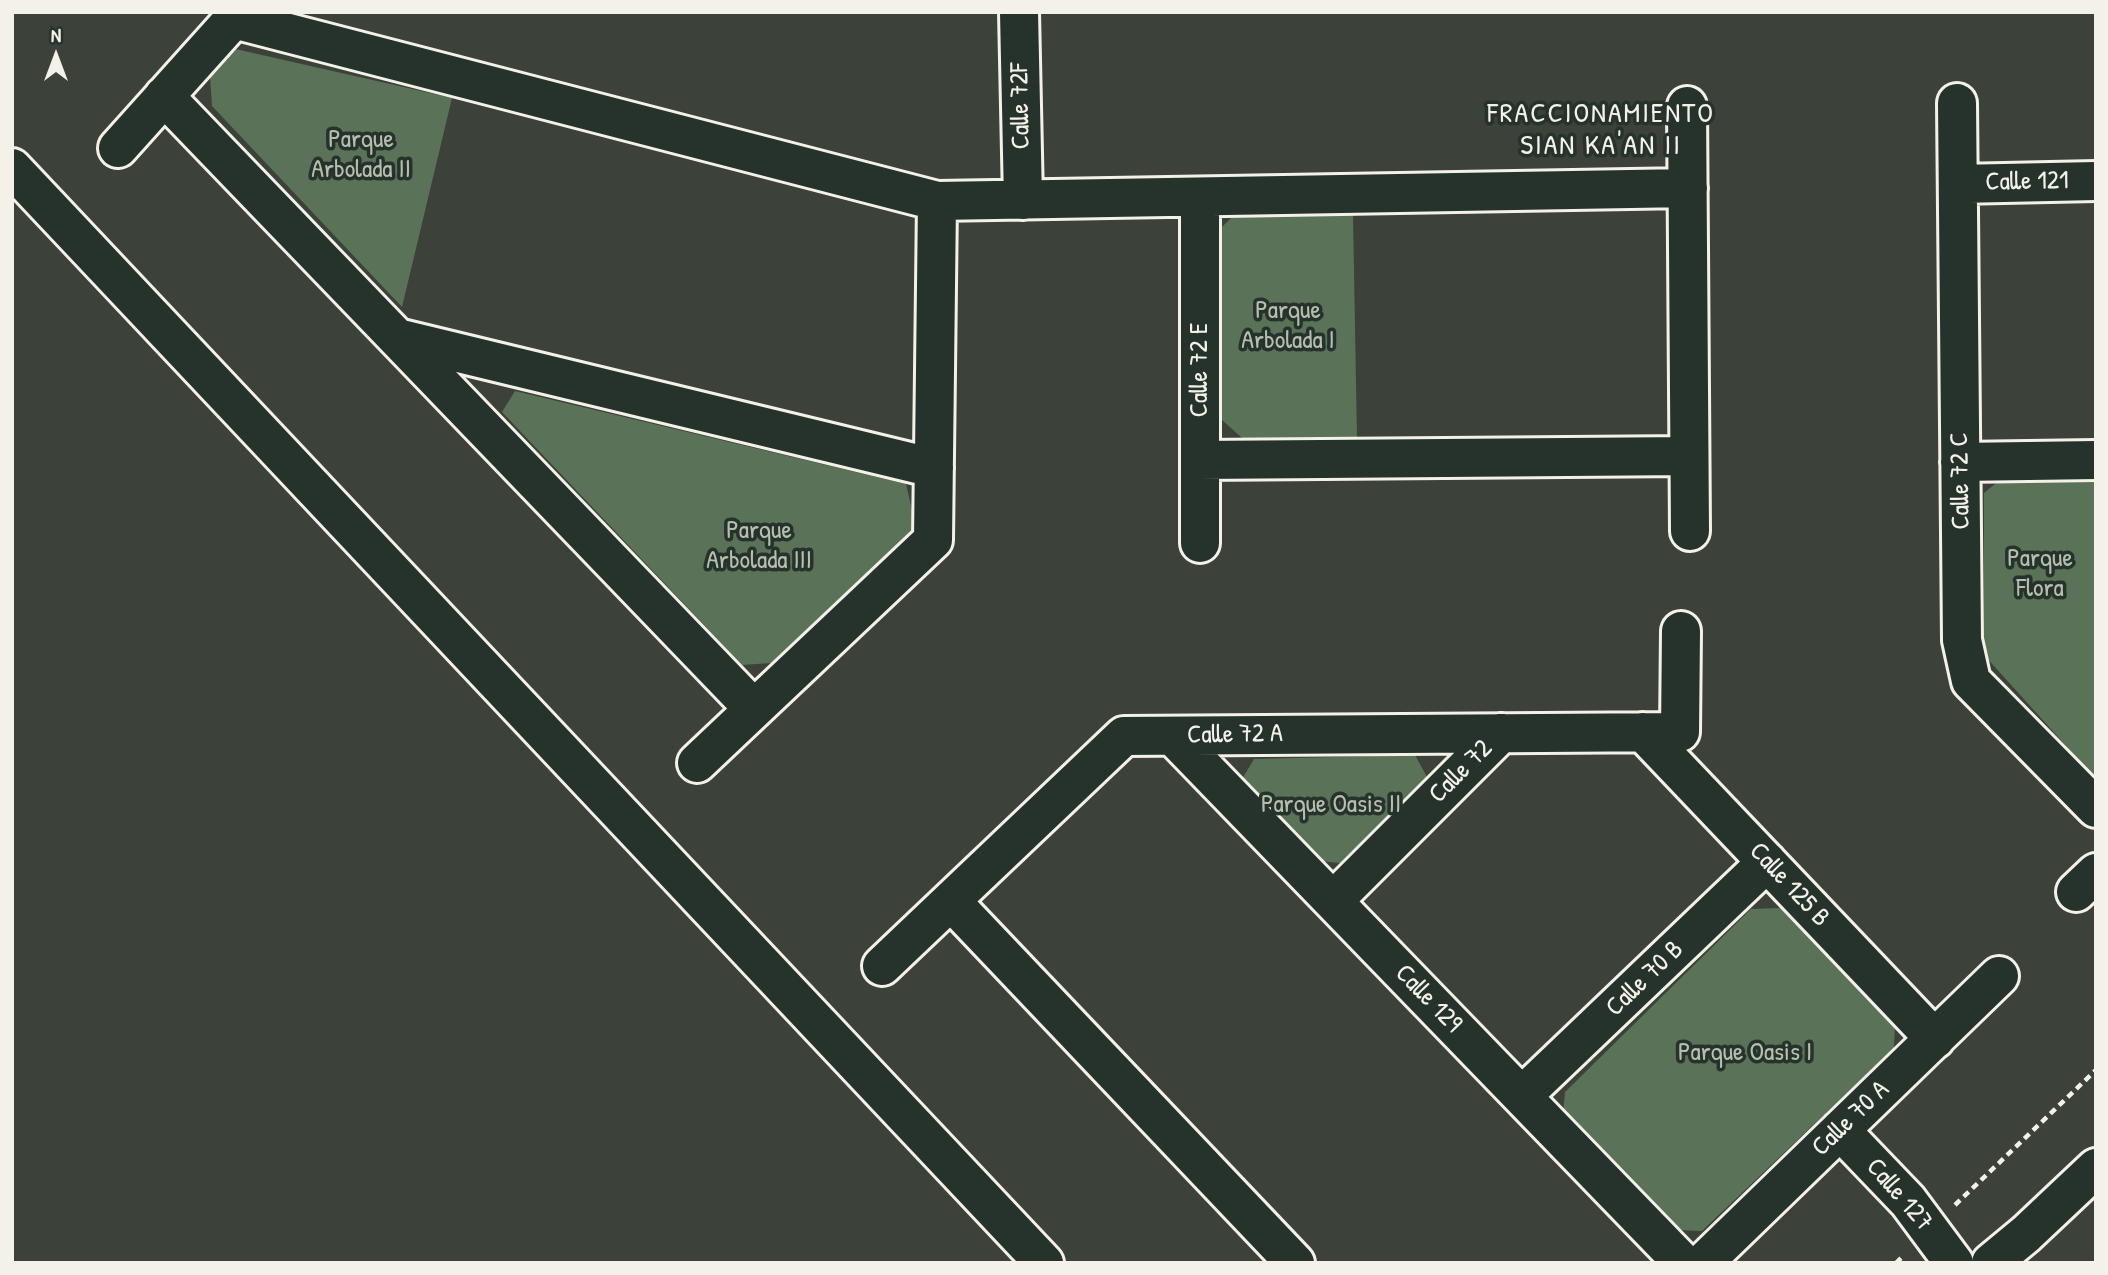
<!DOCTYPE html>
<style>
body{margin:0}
#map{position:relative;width:2108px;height:1275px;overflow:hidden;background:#3c413a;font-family:"Patrick Hand",sans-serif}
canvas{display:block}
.frame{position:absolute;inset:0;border:14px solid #f4f1e8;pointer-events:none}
.north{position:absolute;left:21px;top:21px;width:70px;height:70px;-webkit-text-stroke:5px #26332d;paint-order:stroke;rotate:0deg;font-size:19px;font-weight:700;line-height:28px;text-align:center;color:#f4f1e8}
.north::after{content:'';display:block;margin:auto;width:24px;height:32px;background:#f4f1e8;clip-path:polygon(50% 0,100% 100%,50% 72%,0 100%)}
</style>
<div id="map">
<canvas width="2108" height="1275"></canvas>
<div class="frame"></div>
<div class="north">N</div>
</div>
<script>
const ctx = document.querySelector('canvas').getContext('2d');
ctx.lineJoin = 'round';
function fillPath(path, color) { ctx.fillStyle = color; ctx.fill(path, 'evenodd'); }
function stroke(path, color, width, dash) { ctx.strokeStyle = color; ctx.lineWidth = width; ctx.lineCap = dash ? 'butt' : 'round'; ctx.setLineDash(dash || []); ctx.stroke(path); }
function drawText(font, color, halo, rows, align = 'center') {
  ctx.font = font + ' "Patrick Hand",sans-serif'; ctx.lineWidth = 7; ctx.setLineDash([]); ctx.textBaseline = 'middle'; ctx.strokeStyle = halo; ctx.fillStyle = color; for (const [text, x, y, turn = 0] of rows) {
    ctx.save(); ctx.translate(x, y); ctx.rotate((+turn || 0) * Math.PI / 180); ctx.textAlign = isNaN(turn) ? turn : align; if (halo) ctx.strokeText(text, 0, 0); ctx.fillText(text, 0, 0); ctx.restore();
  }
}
fillPath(new Path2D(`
 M231,48L452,98L402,307L212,106L210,76Z
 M1234,215H1353L1357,438H1242L1222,420L1218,231Z
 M515,391L906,484L916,527L771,663L742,665L502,412Z
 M2096,477V779L1984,655V493L2000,480Z
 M1415,755L1427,777L1340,863L1319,861L1242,779L1254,759Z
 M1780,908L1895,1025L1894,1048L1702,1231L1677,1230L1563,1114L1565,1092L1751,909Z`), '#5a7257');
const street = new Path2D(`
 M1019,12L1023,200
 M234,19L937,201L1688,188
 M164,96L754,709
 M1957,103L1962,640L1971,681L2096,808
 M1687,106L1690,531
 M118,148L240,12
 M12,168L1044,1263
 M1958,184L2096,181
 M1200,197V543
 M397,338L934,468
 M1200,460L1689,456
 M1960,462L2096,460
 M1643,732L1935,1039
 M1173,736L1683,1263
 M697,763L933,540L937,201
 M2076,892L2096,873
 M951,901L1295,1263
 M1333,901L1501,733
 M882,966L1124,736L1680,732L1681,631
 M1522,1096L1767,862
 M1840,1130L1908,1201L1954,1263
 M1703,1263L1999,976`);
const secondary = new Path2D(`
 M1991,1263L2026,1234L2096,1168`);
stroke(street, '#f4f1e8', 44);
stroke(secondary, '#f4f1e8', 44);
stroke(new Path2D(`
 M1955,1205L2096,1070
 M1896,1263L1904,1255`), '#f4f1e8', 4.5, [7, 5]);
stroke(street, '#26332d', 38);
stroke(secondary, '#26332d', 38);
drawText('26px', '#f4f1e8', '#26332d', [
 ["Calle 72F",1021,106,-91],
 ["Calle 121",2027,182,-1],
 ["Calle 72 E",1200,370,-90],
 ["Calle 72 C",1961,481,-91],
 ["Calle 72 A",1235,735,-1],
 ["Calle 72",1461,772,-45],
 ["Calle 125 B",1789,885,47],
 ["Calle 70 B",1645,979,-44],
 ["Calle 129",1428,999,46],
 ["Calle 70 A",1851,1119,-44],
 ["Calle 127",1899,1195,49]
]);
drawText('26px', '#b6beae', '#26332d', [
 ["Parque",361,140],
 ["Arbolada II",361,170],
 ["Parque",1288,311],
 ["Arbolada I",1288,341],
 ["Parque",759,531],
 ["Arbolada III",759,561],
 ["Parque",2040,559],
 ["Flora",2040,589],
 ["Parque Oasis II",1331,805],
 ["Parque Oasis I",1745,1053]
]);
ctx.letterSpacing = '2px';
drawText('28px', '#f4f1e8', '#26332d', [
 ["FRACCIONAMIENTO",1601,115],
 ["SIAN KA'AN II",1601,147]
]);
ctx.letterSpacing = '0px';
</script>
